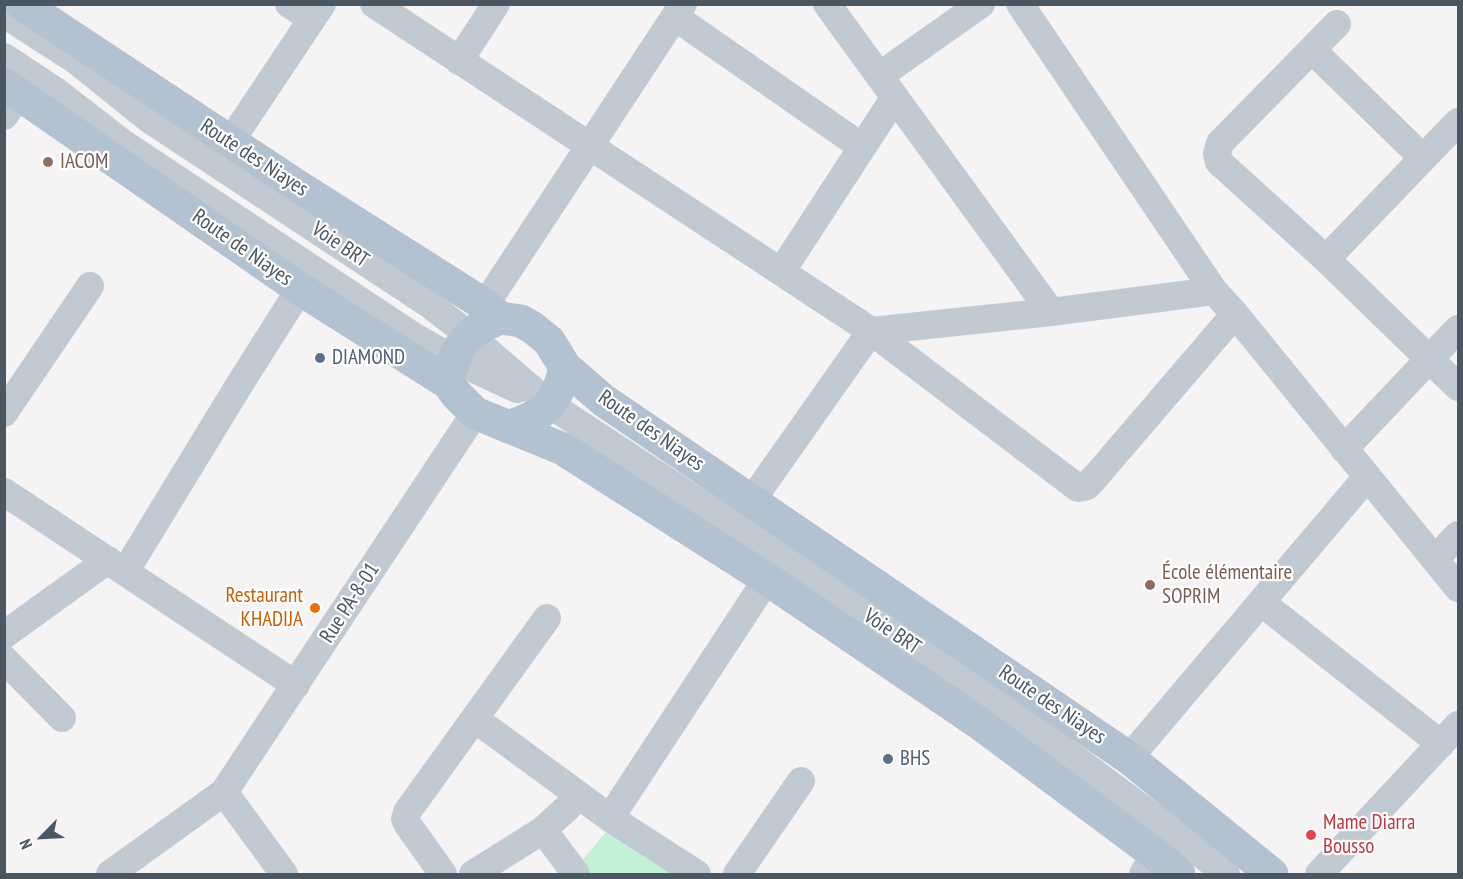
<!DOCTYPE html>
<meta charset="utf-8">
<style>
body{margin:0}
#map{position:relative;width:1463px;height:879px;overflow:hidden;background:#f5f3f3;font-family:"PT Sans Narrow",sans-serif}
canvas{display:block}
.frame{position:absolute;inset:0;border:6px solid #4a5661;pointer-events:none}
.north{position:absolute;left:12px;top:807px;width:60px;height:60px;-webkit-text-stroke:4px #fff;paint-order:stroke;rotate:246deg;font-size:16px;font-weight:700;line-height:24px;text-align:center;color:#4a5661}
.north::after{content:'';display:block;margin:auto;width:21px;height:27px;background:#4a5661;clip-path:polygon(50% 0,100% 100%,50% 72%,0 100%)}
</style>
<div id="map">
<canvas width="1463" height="879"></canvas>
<div class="frame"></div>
<div class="north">N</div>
</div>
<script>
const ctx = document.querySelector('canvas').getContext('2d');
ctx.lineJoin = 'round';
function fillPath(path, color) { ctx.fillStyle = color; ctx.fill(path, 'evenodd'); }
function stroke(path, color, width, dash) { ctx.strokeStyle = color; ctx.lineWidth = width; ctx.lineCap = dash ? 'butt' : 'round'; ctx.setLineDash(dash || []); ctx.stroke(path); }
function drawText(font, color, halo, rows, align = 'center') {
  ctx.font = font + ' "PT Sans Narrow",sans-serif'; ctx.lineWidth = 4.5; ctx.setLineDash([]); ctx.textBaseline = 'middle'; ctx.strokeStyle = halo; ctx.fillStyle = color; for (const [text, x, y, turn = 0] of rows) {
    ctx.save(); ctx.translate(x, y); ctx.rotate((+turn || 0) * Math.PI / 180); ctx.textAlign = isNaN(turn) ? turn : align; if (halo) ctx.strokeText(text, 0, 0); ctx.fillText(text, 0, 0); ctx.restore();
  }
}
fillPath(new Path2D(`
 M611,826L680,874H576L573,871Z`), '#c3f1d5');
stroke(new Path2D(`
 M289,4L312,19
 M374,4L871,331L1078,488L1087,486L1097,475L1235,314
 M827,4L1051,312
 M1020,4L1214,291L1235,314L1458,588
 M4,14L77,61L149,119L429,304L469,335L549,404L781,556L1054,743L1178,835L1226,874
 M675,17L862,147
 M1337,24L1220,143L1217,154L1219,162L1326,259L1458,387
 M1312,50L1423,158
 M4,57L57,92L124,144L410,334L453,359L517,389
 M459,61L496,4
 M879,76L981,4
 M4,116L20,94
 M230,142L322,4
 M1326,259L1458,122
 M781,272L895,97
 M485,305L683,4
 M4,413L90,286
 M1344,449L1458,329
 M4,492L296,685
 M752,500L871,331L1051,312L1214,291
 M1435,559L1458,535
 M125,572L241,382L300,289
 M1262,603L1441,744
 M4,635L108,560
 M4,659L62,718
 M475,719L610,818L697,874
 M1129,758L1367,477
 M224,792L284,874
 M610,818L767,579
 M543,830L576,874
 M110,874L224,792L475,413
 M443,874L408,825L405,819L407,812L547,618
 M473,874L543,830L580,796
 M737,874L801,781
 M1143,874L1155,854
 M1319,874L1458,725`), '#c1cad2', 28);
stroke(new Path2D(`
 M22,4L299,187L485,305L500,318L521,321L533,328L549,341L565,367L603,400L1129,758L1272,874
 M4,84L300,289L448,383L456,394L475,413L563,449L767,579L979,723L1155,854L1179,874
 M448,383C456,346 464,332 500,318
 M508,427C544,416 558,403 565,367`), '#b3c2d1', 33);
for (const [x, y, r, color] of [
 [48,162,6,"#8d6e63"],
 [320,358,6,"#5c6f8a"],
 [1150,585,6,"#8d6e63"],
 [315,608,6,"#e8710a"],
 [888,759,6,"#5c6f8a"],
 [1311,835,6,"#e0444e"]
]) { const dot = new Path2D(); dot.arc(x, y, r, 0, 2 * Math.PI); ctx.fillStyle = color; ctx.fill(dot); stroke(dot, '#fff', 2); }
drawText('21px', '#4a5661', '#fff', [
 ["Route des Niayes",254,158,33],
 ["Voie BRT",340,245,34],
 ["Route de Niayes",242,248,35],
 ["Route des Niayes",651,431,35],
 ["Rue PA-8-01",350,603,-57],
 ["Voie BRT",892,632,34],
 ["Route des Niayes",1052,705,34]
]);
drawText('21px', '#785e54', '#fff', [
 ["IACOM",60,162],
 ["École élémentaire",1162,573],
 ["SOPRIM",1162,597]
], 'left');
drawText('21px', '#4e5e75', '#fff', [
 ["DIAMOND",332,358],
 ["BHS",900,759]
], 'left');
drawText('21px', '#c56008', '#fff', [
 ["Restaurant",303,596],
 ["KHADIJA",303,620]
], 'right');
drawText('21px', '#be3a42', '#fff', [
 ["Mame Diarra",1323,823],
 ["Bousso",1323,847]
], 'left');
</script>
